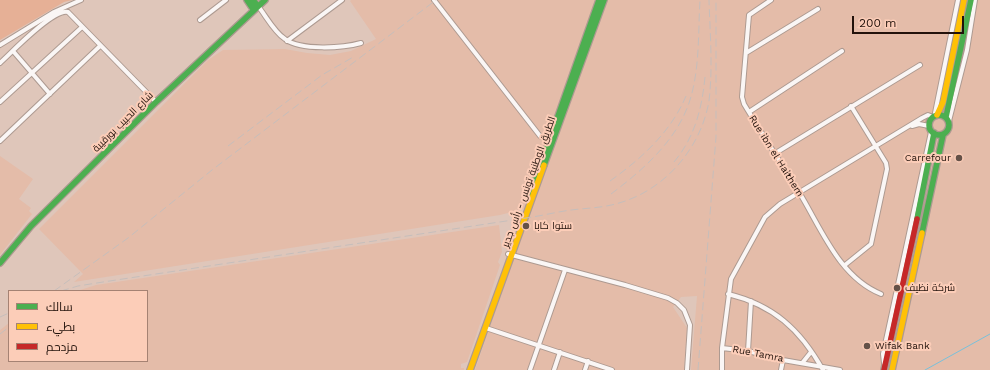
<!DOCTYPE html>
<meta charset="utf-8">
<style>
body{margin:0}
#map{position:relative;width:990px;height:370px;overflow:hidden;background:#dfc6ba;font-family:"Work Sans",Cairo,sans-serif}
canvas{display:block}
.legend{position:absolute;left:8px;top:290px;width:140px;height:72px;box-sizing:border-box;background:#fccdb8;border:1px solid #a58273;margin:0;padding:5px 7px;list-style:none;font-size:12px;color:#22120b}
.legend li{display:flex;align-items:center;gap:8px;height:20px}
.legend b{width:20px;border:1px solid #a58273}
.scale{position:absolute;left:852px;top:16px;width:112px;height:18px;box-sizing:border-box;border:2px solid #22120b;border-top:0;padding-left:5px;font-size:12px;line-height:14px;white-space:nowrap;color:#22120b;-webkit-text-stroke:3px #fccdb8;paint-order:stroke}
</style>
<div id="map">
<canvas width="990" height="370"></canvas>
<ul class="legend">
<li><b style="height:5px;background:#4caf50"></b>سالك</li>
<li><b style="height:5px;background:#ffc107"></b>بطيء</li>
<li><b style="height:5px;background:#c62828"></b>مزدحم</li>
</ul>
<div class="scale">200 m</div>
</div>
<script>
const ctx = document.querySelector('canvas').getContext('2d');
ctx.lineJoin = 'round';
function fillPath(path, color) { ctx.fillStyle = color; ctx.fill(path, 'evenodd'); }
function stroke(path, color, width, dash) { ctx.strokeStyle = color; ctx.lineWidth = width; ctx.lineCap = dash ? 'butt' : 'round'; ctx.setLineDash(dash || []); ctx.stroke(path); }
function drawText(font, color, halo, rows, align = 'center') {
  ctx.font = font + ' "Work Sans",Cairo,sans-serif'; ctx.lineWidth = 4; ctx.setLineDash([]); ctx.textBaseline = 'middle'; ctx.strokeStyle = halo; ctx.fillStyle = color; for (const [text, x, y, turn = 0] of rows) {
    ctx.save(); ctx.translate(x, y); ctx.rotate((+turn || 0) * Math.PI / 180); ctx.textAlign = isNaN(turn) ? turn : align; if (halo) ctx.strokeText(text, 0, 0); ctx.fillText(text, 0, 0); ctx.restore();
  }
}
fillPath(new Path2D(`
 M351,0H990V370H691L697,296L681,297L673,307L687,328L684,370H475L531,207L500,215L74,282L83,274L39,229L208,60L223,50L285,49L307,53L330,55L351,51L376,39L350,1Z
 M0,156L33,179L19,199L31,208L29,211L32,214L0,255Z
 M499,225L502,252L498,262L500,265L467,362L461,364V368H464V370H0V330L9,323V361H147V291H77L96,285Z`), '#e4bca9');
fillPath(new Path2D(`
 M0,0H72L64,2L0,40Z`), '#e6b096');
stroke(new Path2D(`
 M925,370L990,334`), '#79c0da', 1);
const street = new Path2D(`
 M434,0L540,136L551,143
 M771,0L749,15L742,97L744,104C762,134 781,163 799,192C821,228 839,277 881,294
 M258,6C266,16 274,32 285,39C301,51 343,48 361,43
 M200,20L226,0
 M287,41L342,0
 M0,45L54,12L81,0
 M13,51L50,94
 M746,53L818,9
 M0,63C12,52 54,8 68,12L156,102
 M0,102L82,27
 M749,112L842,51
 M935,113L958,0
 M949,121L967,50L975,0
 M912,126L919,124L929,126
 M0,141L100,46
 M774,154L920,65
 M508,254L625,285L668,298L677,303L684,310L690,325L687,370
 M845,265L871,244L887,169L886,163L851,106
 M728,294C773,305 800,329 823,370
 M486,328L612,370
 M722,348L748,351L783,360L840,370
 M748,351L751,301
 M803,362L811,352
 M884,363L883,354L931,132
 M530,370L565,270
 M554,370L560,352
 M585,370L588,361
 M722,370V348L731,279L765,217L780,204L922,118L928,115L933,117
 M781,370L783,360`);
const fast = new Path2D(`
 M247,0L253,9
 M253,0L257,5
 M929 125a10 10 0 1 1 20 0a10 10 0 1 1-20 0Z
 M946,117L971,0
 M544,165L604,0
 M531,193L599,0
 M917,219L934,133
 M922,233L943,135
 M0,263L31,226L156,102L265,0`);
const slow = new Path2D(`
 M937,115L943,102L964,0
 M470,370L544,165
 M892,370L922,233`);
const jam = new Path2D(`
 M884,370L917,219`);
stroke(street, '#ad9a91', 6);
stroke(fast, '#ad9a91', 8);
stroke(slow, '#ad9a91', 8);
stroke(jam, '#ad9a91', 8);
stroke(street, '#faf6f5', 4);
stroke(fast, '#4caf50', 5.5);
stroke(slow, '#ffc107', 5.5);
stroke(jam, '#c62828', 5.5);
stroke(new Path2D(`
 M228,146L322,75L355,56
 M674,162C695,137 702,108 705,77
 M610,181C641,159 671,132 686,96
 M611,194C643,170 676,141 689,103C700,71 698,33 700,0
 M54,291L128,238L212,170L436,0
 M61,291L78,286L103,282L526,218C541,216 556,212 571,210C587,208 603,208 619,203C665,190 701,148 709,101C713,68 710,33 709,0
 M0,317L9,313
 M0,334L9,327
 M698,370L716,137V0`), '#c6bebb', 1, [8, 4]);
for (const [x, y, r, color] of [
 [959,158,4,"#645148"],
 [526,226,4,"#645148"],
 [897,288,4,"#645148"],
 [867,346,4,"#645148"]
]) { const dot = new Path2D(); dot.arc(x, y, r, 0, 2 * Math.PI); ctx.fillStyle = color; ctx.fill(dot); stroke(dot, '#fccdb8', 1.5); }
drawText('10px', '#22120b', '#fccdb8', [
 ["شارع الحبيب بورقيبة",123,122,-45],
 ["Rue ibn el Haithem",776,156,58],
 ["الطريق الوطنية تونس - رأس جدير",529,182,-70],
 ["Rue Tamra",758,354,11]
]);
drawText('10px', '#22120b', '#fccdb8', [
 ["Carrefour",951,158,"right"],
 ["ستوا كابا",534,226],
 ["شركة نظيف",905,288],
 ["Wifak Bank",875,346]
], 'left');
</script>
